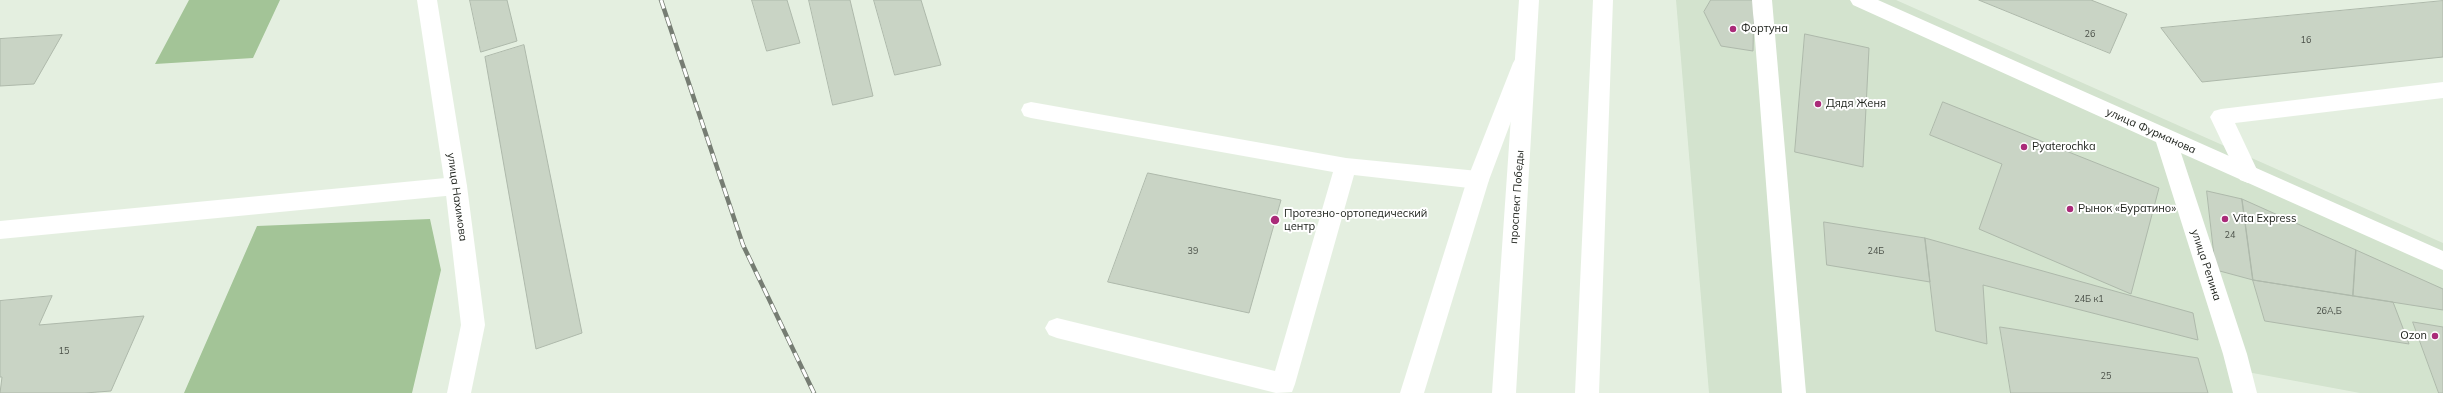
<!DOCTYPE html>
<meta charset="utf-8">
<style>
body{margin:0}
canvas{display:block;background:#e4efe0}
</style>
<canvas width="2443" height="393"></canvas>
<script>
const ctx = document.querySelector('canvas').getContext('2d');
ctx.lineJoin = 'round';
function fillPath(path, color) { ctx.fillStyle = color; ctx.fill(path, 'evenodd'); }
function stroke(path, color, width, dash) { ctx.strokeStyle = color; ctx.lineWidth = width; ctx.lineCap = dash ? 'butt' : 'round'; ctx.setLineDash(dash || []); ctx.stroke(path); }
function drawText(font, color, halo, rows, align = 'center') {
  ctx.font = font + ' Mulish,sans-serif'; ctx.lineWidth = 4; ctx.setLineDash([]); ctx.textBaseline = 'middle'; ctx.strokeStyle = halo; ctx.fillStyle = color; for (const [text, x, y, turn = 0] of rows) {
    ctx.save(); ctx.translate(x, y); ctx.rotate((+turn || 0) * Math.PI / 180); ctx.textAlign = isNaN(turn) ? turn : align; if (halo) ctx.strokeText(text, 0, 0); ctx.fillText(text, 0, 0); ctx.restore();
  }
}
fillPath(new Path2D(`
 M1676,0H1896L2443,243V393H2360L2231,369L2238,393H1709Z`), '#d3e3ce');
fillPath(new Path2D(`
 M189,0H280L253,58L155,64Z
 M430,219L441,270L412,393H184L257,226Z`), '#a3c497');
const building = new Path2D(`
 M470,0H507L517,41L481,52Z
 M752,0H787L800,43L767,51Z
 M809,0H850L873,96L833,105Z
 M874,0H921L941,65L895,75Z
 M1711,0H1754L1753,51L1721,46L1704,12Z
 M1979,0H2091L2127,14L2110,53Z
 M2443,1V57L2202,82L2161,28Z
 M1805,34L1869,48L1863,167L1795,152Z
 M62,35L34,84L0,86V39Z
 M524,45L582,333L536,349L485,57Z
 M1943,102L2159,188L2131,294L1979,229L2002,164L1930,135Z
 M1148,173L1281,200L1249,313L1108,282Z
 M2207,191L2242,199L2253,280L2216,270Z
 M2242,199L2356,250L2353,296L2253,280Z
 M1824,222L1925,238L1930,282L1827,265Z
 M1925,238L2193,313L2198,340L1983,285L1987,344L1936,331Z
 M2356,250L2443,289V310L2353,296Z
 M2253,280L2393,302L2409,344L2265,321Z
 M52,296L39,325L144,316L111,391L85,393H0L2,377H0V301Z
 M2413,322L2443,327V393H2439Z
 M2000,327L2198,358L2208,393H2011Z`);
fillPath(building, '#c9d4c5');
stroke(building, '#aeb9ab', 1);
fillPath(new Path2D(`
 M1752,0H1772L1806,393H1782Z
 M2443,82V98L2235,123L2259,174L2256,180L2248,183L2240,180L2210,117L2214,111L2221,109Z
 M456,177L464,180L467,186L464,192L456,195L0,239V221Z`), '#fff');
fillPath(new Path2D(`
 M417,0H437L467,186L485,325L471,393H447L461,325L445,186Z
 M1850,0H1878L2443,251V270L2181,153L2247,354L2257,393H2233L2223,354L2156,142L1853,5Z
 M1031,102L1346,158L1478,171L1486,174L1489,180L1486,186L1478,189L1354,175L1295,384L1292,392L1276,393L1057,338L1049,335L1045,328L1049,321L1057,318L1275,371L1333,172L1031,118L1024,116L1021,110L1024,104Z`), '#fff');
fillPath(new Path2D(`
 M1523,55L1530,58L1533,63L1489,180L1424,393H1400L1467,180L1513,63L1516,58Z`), '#fff');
fillPath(new Path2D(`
 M1519,0H1539L1516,393H1492Z
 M1593,0H1613L1599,393H1575Z`), '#fff');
const rail = new Path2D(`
 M661,0L743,245L814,393`);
stroke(rail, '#767d73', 4.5);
stroke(rail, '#fff', 3, [9]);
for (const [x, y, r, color] of [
 [1733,29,4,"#aa2b79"],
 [1818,104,4,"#aa2b79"],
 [2024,147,4,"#aa2b79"],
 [2070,209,4,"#aa2b79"],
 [2225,219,4,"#aa2b79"],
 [1275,220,5,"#aa2b79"],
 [2435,336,4,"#aa2b79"]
]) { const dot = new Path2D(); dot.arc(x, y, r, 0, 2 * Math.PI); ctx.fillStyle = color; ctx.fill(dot); stroke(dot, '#fff', 1.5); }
drawText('9px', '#4a5048', null, [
 ["26",2090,34],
 ["16",2306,40],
 ["24",2230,235],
 ["39",1193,251],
 ["24Б",1876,251],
 ["24Б к1",2089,299],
 ["26А,Б",2329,311],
 ["15",64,351],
 ["25",2106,376]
]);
drawText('11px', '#20241e', '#fff', [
 ["Фортуна",1741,29],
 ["Дядя Женя",1826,104],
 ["Pyaterochka",2032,147],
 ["Рынок «Буратино»",2078,209],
 ["Протезно-ортопедический",1284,214],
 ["центр",1284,227],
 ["Vita Express",2233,219],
 ["Ozon",2427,336,"right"]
], 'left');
drawText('11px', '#20241e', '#fff', [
 ["улица Фурманова",2151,131,24],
 ["улица Нахимова",457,197,82],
 ["проспект Победы",1517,197,-86],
 ["улица Репина",2206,265,72]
]);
</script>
